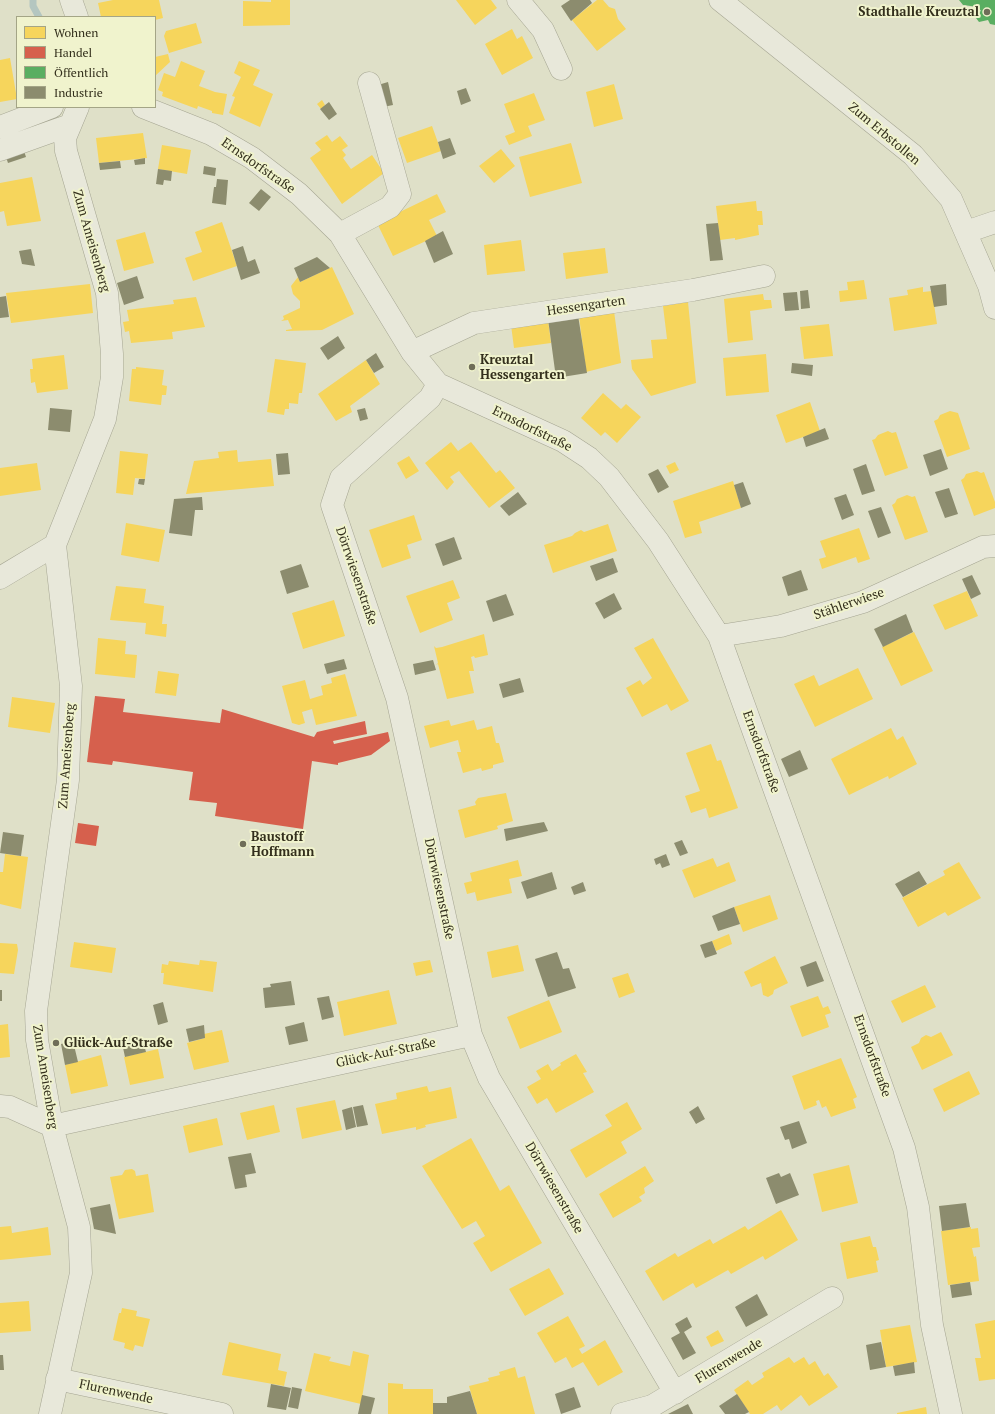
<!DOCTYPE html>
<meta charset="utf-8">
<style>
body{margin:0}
#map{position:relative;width:995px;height:1414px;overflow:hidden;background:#dfe0c8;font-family:"PT Serif",serif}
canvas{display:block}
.legend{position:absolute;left:16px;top:16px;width:140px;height:92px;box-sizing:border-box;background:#f0f3cd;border:1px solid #a4a586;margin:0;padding:5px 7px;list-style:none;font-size:12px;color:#332f1c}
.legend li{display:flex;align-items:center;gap:8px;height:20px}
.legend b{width:20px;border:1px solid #a4a586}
</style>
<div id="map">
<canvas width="995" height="1414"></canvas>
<ul class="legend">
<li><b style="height:11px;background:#f6d55c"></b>Wohnen</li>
<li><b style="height:11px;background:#d6604d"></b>Handel</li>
<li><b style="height:11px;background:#5aae61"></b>Öffentlich</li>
<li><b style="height:11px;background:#8c8c6e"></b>Industrie</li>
</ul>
</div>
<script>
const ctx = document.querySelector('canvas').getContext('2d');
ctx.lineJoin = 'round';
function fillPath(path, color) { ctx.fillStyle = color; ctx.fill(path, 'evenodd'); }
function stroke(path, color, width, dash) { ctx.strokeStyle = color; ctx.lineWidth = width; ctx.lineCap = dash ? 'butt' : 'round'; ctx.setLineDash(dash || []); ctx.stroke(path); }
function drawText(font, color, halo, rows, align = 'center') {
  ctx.font = font + ' "PT Serif",serif'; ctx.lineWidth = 4; ctx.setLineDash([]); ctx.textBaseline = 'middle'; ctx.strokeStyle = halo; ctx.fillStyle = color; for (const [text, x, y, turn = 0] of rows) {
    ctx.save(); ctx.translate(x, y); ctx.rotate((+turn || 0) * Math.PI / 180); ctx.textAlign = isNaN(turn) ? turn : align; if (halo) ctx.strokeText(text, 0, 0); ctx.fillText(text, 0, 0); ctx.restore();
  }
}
fillPath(new Path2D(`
 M113,0H159L163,18L155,20V17H101L98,3Z
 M271,0H290V25L243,26V1L271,2Z
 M456,0H491L497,8L475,25Z
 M597,0H603L609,7L615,9L618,19L626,29L597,51L572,20Z
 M196,23L202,43L169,53L164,36L166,31Z
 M512,29L517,39L522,36L533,58L502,75L485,44Z
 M168,54L170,62L155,76V57Z
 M10,58L17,99L0,102V60Z
 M181,61L205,71L199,86L215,92L227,94L223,115L212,113V111L198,106L197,109L162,96L163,92L158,90L164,73L175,77Z
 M239,61L260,70L253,85L273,94L260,127L229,113L235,97L232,96L241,77L234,73Z
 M614,84L623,119L594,127L586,92Z
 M534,93L545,120L528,126L532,136L509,145L505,136L515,132L504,104Z
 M322,100L325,105L321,109L317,104Z
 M432,126L441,151L407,163L398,138Z
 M143,133L147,158L99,163L96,138Z
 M327,135L332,142L340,136L348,146L342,150L346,155L343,158L351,169L372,155L384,173L342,204L310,158L321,150L315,143Z
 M571,143L582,183L530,197L519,157Z
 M162,145L191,150L187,174L158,169Z
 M501,149L515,166L494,183L479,166Z
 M32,177L41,221L7,226L4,211L0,212V183Z
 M437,194L446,212L429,220L437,236L393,256L377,223Z
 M756,201L757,211H762L763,225H758L759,235L735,240V238L720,240L716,206Z
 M222,222L237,266L193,281L185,258L202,252L195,232Z
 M145,232L154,263L124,271L116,240Z
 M521,240L525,271L487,275L484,245Z
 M605,248L608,273L566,279L563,253Z
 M332,267L354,314L322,330L286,331V330L292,329L288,320L281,321L284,319L283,316L300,308V301L293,294L291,286L298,277L300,282Z
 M864,280L867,299L840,302L839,291L848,290L847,282Z
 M90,284L93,313L11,323L6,293Z
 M923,287V292L932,291L937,324L894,331L889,298L908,295L907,290Z
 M763,294L764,300H771L772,308L750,311L753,340L728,343L724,299Z
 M196,297L205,327L172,332L173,339L131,343L129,331L125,332L123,322L129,321L127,310L174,304L173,300Z
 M688,302L696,383L651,396L632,369L631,360L653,358L651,340L667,339L663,306Z
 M614,311L621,363L586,372L579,316Z
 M548,320L551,343L514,348L511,325Z
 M829,324L833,356L804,359L800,327Z
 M766,354L769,392L726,396L723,358Z
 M64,355L68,389L37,393L35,382L31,383L30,369H33L32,359Z
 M275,359L306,363L302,393H299L298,404L289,403V409H285L284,415L267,412Z
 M366,360L380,384L350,406L352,412L336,421L318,394Z
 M136,367L164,370L162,385L167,386L166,395H162L161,405L129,401L132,369H136Z
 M603,393L621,409L626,404L641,417L617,443L605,432L601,436L581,418Z
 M810,402L820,431L786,443L776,415Z
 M950,411L958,413L970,449L947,457L934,421L938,419L940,415Z
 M888,431L892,433L896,432L908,468L885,476L872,440L875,439L878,435Z
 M451,442L458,451L471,442L496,473L500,470L515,488L489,508L459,471L450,477L454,482L447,490L425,463Z
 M237,450L238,462L271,459L274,486L186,494L194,461L219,458L218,452Z
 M120,451L148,454L145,479L135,478L133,495L116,493Z
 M409,456L419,471L406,479L397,463Z
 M675,462L679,470L670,474L666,466Z
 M37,463L41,490L0,496V468Z
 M977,471L981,473L984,472L995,502V508L974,516L961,480L964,478L966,474Z
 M733,481L741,508L699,522L702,533L685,538L673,501Z
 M907,495L912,497L915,496L928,532L905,540L892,505L895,503L897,499Z
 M414,515L422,540L407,545L411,558L382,568L369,530Z
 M126,523L165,530L159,562L121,555Z
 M608,524L617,551L553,573L544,545L572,536L575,533L581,530L584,532Z
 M859,528L870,559L858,563L856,557L822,569L819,559L826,557L820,541Z
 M453,580L460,598L447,603L453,620L420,633L406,596Z
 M116,586L146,589L144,603L164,606L162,624H167L166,637L145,634L146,623L110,620Z
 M967,591L978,616L945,630L933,605Z
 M334,600L345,636L303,649L292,613Z
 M914,632L933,671L901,686L882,647Z
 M484,634L488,655L475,658L474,656L471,657L474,671H469L474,693L447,699L438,664L436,665L438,663L434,646L436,648L442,647Z
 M98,638L126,641L125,654L137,655L135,678L95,674Z
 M653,638L689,701L671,711L667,704L642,717L626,688L640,680L643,685L652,678L634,648Z
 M858,668L873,699L815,727L794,684L814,675L819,686Z
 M158,671L179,674L176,696L155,693Z
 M345,674L357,716L316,725L312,709L302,712L305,723L299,725L292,723L282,686L305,680L310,699L323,695L321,686L332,683L331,678Z
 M12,697L55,703L50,733L8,727Z
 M449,720L451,726L474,720L477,730L492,726L496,743H499L504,762L493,765V768L482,771L481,768L463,773L457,752H461L458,740L430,748L424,726Z
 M891,728L897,740L903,736L917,764L889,779L888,776L849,795L831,759Z
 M711,744L717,761L721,760L738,808L709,818L706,808L691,813L685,796L700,791L686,753Z
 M506,793L513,821L497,826L498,829L465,838L458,810L476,805L475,802L478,798Z
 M5,854L28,857L21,909L0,904V872H3Z
 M713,858L717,867L729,862L736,881L694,898L682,870Z
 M518,860L522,876L509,879L512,893L477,901L475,892L467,894L464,883L472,881L470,873Z
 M959,862L981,898L948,916L945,912L918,927L902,898L945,875L943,871Z
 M770,895L778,919L743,932L734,907Z
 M729,934L732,944L716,951L712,941Z
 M74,942L116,948L112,973L70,967Z
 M0,943L17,944L18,950L14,974L0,973Z
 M518,945L524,971L492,978L487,952Z
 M775,956L788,983L774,990L773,994L768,997L763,995L761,983L751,987L744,972Z
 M200,960L217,962L213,992L163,984L164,973H161L162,964L168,965L169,961L199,965Z
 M430,960L433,972L416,976L413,963Z
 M628,973L635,992L619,998L612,978Z
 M925,985L936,1007L902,1023L891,1001Z
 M389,990L397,1024L344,1036L337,1002Z
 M818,996L823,1008L828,1006L831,1013L825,1015L829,1027L802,1037L790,1006Z
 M549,1000L562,1032L520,1049L507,1017Z
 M8,1024L10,1057L0,1058V1025Z
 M222,1030L229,1062L194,1070L187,1043L205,1038L204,1034Z
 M941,1032L953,1055L922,1070L911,1047L919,1043L921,1038L926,1035L931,1037Z
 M158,1049L164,1078L130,1085L124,1057Z
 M576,1054L587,1072L583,1073L594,1092L556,1113L547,1098L537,1104L527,1087L541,1079L536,1071L548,1064L552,1071L561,1065L560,1063Z
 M101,1055L108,1086L71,1094L65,1065Z
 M841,1058L857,1097L853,1099L856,1108L831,1117L826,1106L822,1108L819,1100L816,1101L817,1105L804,1110L792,1076Z
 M969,1071L980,1094L944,1112L933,1089Z
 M427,1086L429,1092L451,1087L457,1118L425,1125L426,1127L416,1130V1127L382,1134L375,1104L397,1099L396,1093Z
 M335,1100L342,1130L302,1139L296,1108Z
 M627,1102L642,1129L621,1142L627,1153L586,1178L570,1150L612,1126L605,1115Z
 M274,1105L280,1132L247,1140L240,1113Z
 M217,1118L223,1145L189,1153L183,1126Z
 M471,1138L500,1191L509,1185L542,1243L491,1272L473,1243L485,1236L476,1221L462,1229L422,1166Z
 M849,1165L858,1203L822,1212L813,1174Z
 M645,1166L654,1181L644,1188L645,1193L639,1197L642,1201L613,1218L599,1194Z
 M132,1169L135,1171L136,1176L148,1174L154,1212L119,1219L110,1177L122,1175L125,1170Z
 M781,1210L798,1240L765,1260L763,1256L731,1274L728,1270L696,1288L693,1283L663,1301L645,1271L675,1253L678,1257L710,1239L713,1244L745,1226L748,1230Z
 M11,1226L12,1233L48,1227L51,1255L0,1260V1227Z
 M971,1227V1229L978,1228L980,1247L972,1248L974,1257L976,1256L979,1281L948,1285L941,1231Z
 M870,1236L873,1247H876L879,1260L876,1261L878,1272L847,1279L840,1243Z
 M549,1268L564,1294L525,1316L509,1289Z
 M29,1301L31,1331L0,1333V1303Z
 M122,1308L137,1311L136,1316L150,1319L143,1347L135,1345L133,1351L124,1348L125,1343L113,1340L119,1313H121Z
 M568,1316L585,1346L579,1349L582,1354L605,1340L623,1372L598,1386L583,1362L572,1368L566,1357L555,1363L537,1333Z
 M995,1320V1379L979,1381L975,1358H981L975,1324Z
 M910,1325L917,1362L886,1367L880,1330Z
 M718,1330L724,1341L711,1347L706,1337Z
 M229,1342L281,1354L278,1370L287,1372L284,1386L222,1375Z
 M353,1351L369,1355L361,1404L305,1391L314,1353L331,1357L329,1361L350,1366Z
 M789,1357L794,1363L804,1357L809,1365L815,1361L824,1376L828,1373L838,1387L809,1406L801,1395L781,1411L777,1405L763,1414H750L734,1390L748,1380L752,1385L764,1377L762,1373Z
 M515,1367L518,1378L525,1376L535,1414H477L469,1386L489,1381L488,1378L500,1375L499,1372Z
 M388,1383L403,1384V1389H433V1414H388Z
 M926,1407L927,1414H897V1413Z`), '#f6d55c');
fillPath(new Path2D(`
 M95,696L125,699L123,712L220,723L222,709L314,737L317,732L365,721L367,734L333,741L334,744L388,732L390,741L371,755L338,763V765L312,761L303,829L215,816L217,803L189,800L193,772L113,761L112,765L87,762Z
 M78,823L99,826L96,846L75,843Z`), '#d6604d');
fillPath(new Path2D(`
 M959,0H995V25L990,24L988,20L979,22L976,18L977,13L981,11L978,7L963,5Z`), '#5aae61');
fillPath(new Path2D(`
 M570,0H590L592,3L571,21L561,6Z
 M388,82L393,105L383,107L378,85Z
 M466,88L471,101L461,105L457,91Z
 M329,102L337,114L329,120L320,109Z
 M450,138L456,154L443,159L438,142Z
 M23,148L26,157L8,163L5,154Z
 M145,158V164L135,165L134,160Z
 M120,161L121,168L100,170L99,163Z
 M204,166L216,168L215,176L203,174Z
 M158,169L172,171L171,181L164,180L163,185L156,184Z
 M217,179L228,180L226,205L212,203L214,187H216Z
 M261,189L271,197L259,211L249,203Z
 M718,223L723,260L710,261L706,224Z
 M443,231L453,254L434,263L425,241Z
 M243,246L248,262L255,259L260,273L241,280L232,250Z
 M31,249L35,266L22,264L19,251Z
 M317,257L330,268L300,282L294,268Z
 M137,276L144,298L124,305L117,283Z
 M946,284L947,305L934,307L930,286Z
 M808,290L810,308L801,309L800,291Z
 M797,292L799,310L785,311L783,293Z
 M6,296L9,317L0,318V297Z
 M578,315L587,373L556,378L548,319Z
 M338,336L345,348L328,360L320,348Z
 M376,353L384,367L374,373L366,360Z
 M792,363L813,365L812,376L791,373Z
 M50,408L72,410L70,432L48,430Z
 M365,408L368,419L360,421L357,410Z
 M825,428L829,439L806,447L803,437Z
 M941,449L948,469L930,476L923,455Z
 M288,453L290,474L278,475L276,454Z
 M866,464L875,491L862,495L853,469Z
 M658,469L669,487L658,493L648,474Z
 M139,479H145L144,485L138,484Z
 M743,482L751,504L741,508L734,485Z
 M949,488L958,514L945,518L935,492Z
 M518,492L527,504L509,516L500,506Z
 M846,494L854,515L842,520L834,498Z
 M202,497L203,510H195L192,536L169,533L174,499Z
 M881,507L891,533L878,538L868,511Z
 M454,537L462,559L443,566L435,544Z
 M613,558L618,572L596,581L590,566Z
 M301,564L309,587L287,594L280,571Z
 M801,570L808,590L788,596L782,577Z
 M972,575L981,594L971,599L962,579Z
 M614,593L622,609L604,619L595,603Z
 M506,594L514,615L493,622L486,601Z
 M906,614L913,632L883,647L874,629Z
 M344,659L347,669L327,674L324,664Z
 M433,660L436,670L415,675L413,664Z
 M520,678L524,692L503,698L499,684Z
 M800,750L808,769L789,777L781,759Z
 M544,822L548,831L506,841L504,829Z
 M3,832L24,835L21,856L0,853Z
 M682,840L688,853L680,856L674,843Z
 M666,854L670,865L662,868L660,863L656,865L654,859Z
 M919,871L927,884L903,897L895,884Z
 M552,872L557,889L527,899L521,882Z
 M583,882L586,891L574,895L571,887Z
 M734,907L740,924L718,931L712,916Z
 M712,941L717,954L705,958L700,945Z
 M557,952L563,969L569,968L576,988L548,997L535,959Z
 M816,961L824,981L807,987L800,967Z
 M291,981L295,1005L265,1008L263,988L271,987L270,984Z
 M0,990H2V1001H0Z
 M329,996L334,1017L322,1020L317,998Z
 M163,1002L168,1022L158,1025L153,1005Z
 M304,1022L308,1041L289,1045L285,1027Z
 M204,1025L205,1038L189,1042L186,1029Z
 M142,1038L146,1052L125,1057L122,1043Z
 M73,1041L78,1062L65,1065L61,1044Z
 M363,1105L368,1125L357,1127L353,1107Z
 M698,1106L705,1119L696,1124L689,1112Z
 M352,1107L356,1127L346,1130L342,1110Z
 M799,1121L807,1143L792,1149L789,1139L785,1140L780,1127Z
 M251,1153L256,1173L245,1175L247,1187L235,1189L228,1157Z
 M779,1173L781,1177L790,1173L799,1195L776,1204L766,1178Z
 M966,1203L970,1227L942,1231L939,1206Z
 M110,1204L116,1234L94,1229L90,1208Z
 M970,1282L972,1295L952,1298L950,1285Z
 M757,1294L768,1315L746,1327L735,1307Z
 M687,1317L692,1327L684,1332L696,1353L683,1360L671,1338L680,1333L675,1324Z
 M881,1342L886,1367L870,1370L866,1345Z
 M0,1355H3L4,1370H0Z
 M914,1362L915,1373L895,1376L893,1366Z
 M271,1384L291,1388L286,1410L267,1407Z
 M292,1387L302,1389L298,1409L288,1407Z
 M574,1387L581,1407L561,1414L555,1394Z
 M470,1391L477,1414H433V1403H447V1397Z
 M737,1394L749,1412L745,1414H725L719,1406Z
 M362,1395L375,1398L371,1414H358Z
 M688,1404L693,1414H668Z`), '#8c8c6e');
stroke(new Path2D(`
 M33,0V6L39,17`), '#b4c6c0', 7);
const minor = new Path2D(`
 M71,0L77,17
 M518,0L543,30L561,69
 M720,0L913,155L951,199L989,286L995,308
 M143,107L211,134L252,158L299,194L340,234L412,352L438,384L563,441L589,458L609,477L658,541L719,636L904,1148L918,1207L932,1325L951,1414
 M0,127L52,107
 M0,150L70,125
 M966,232L995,222
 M340,234L390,207L400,194L369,83
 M412,352L474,323L693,290L764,276
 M438,384L430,398L341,478L332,505L397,698L471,1035L489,1078L675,1393
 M0,578L55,545
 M719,636L781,626L863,602L983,547L995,546
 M0,1106L10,1107L52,1126L471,1035
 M57,1379L222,1414
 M50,1414L81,1273L79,1227L52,1126L37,1040L36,1011L68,780L71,686L55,545L105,419L112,377V354L107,293L66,151L65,138L78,107
 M622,1414L652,1406L832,1298`);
stroke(minor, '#a5a592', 23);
stroke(minor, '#e8e8da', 22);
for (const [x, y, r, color] of [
 [987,12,4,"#6f6d58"],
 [472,367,4,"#6f6d58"],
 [243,844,4,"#6f6d58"],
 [56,1043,4,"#6f6d58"]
]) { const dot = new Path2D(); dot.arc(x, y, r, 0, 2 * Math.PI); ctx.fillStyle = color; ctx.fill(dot); stroke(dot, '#f0f3cd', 1.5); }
drawText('bold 13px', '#332f1c', '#f0f3cd', [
 ["Stadthalle Kreuztal",979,12,"right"],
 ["Kreuztal",480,360],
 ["Hessengarten",480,375],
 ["Baustoff",251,837],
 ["Hoffmann",251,852],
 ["Glück-Auf-Straße",64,1043]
], 'left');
drawText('13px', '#332f1c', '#f0f3cd', [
 ["Zum Erbstollen",884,134,40],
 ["Ernsdorfstraße",258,166,35],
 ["Zum Ameisenberg",91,241,74],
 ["Hessengarten",586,306,-8],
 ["Ernsdorfstraße",532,429,26],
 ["Dörrwiesenstraße",356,576,71],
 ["Stählerwiese",849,604,-19],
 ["Ernsdorfstraße",761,752,70],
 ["Zum Ameisenberg",67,756,-86],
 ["Dörrwiesenstraße",439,889,78],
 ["Glück-Auf-Straße",386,1053,-12],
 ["Ernsdorfstraße",872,1056,70],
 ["Zum Ameisenberg",45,1077,81],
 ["Dörrwiesenstraße",554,1188,60],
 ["Flurenwende",729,1361,-31],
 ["Flurenwende",116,1392,12]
]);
</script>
